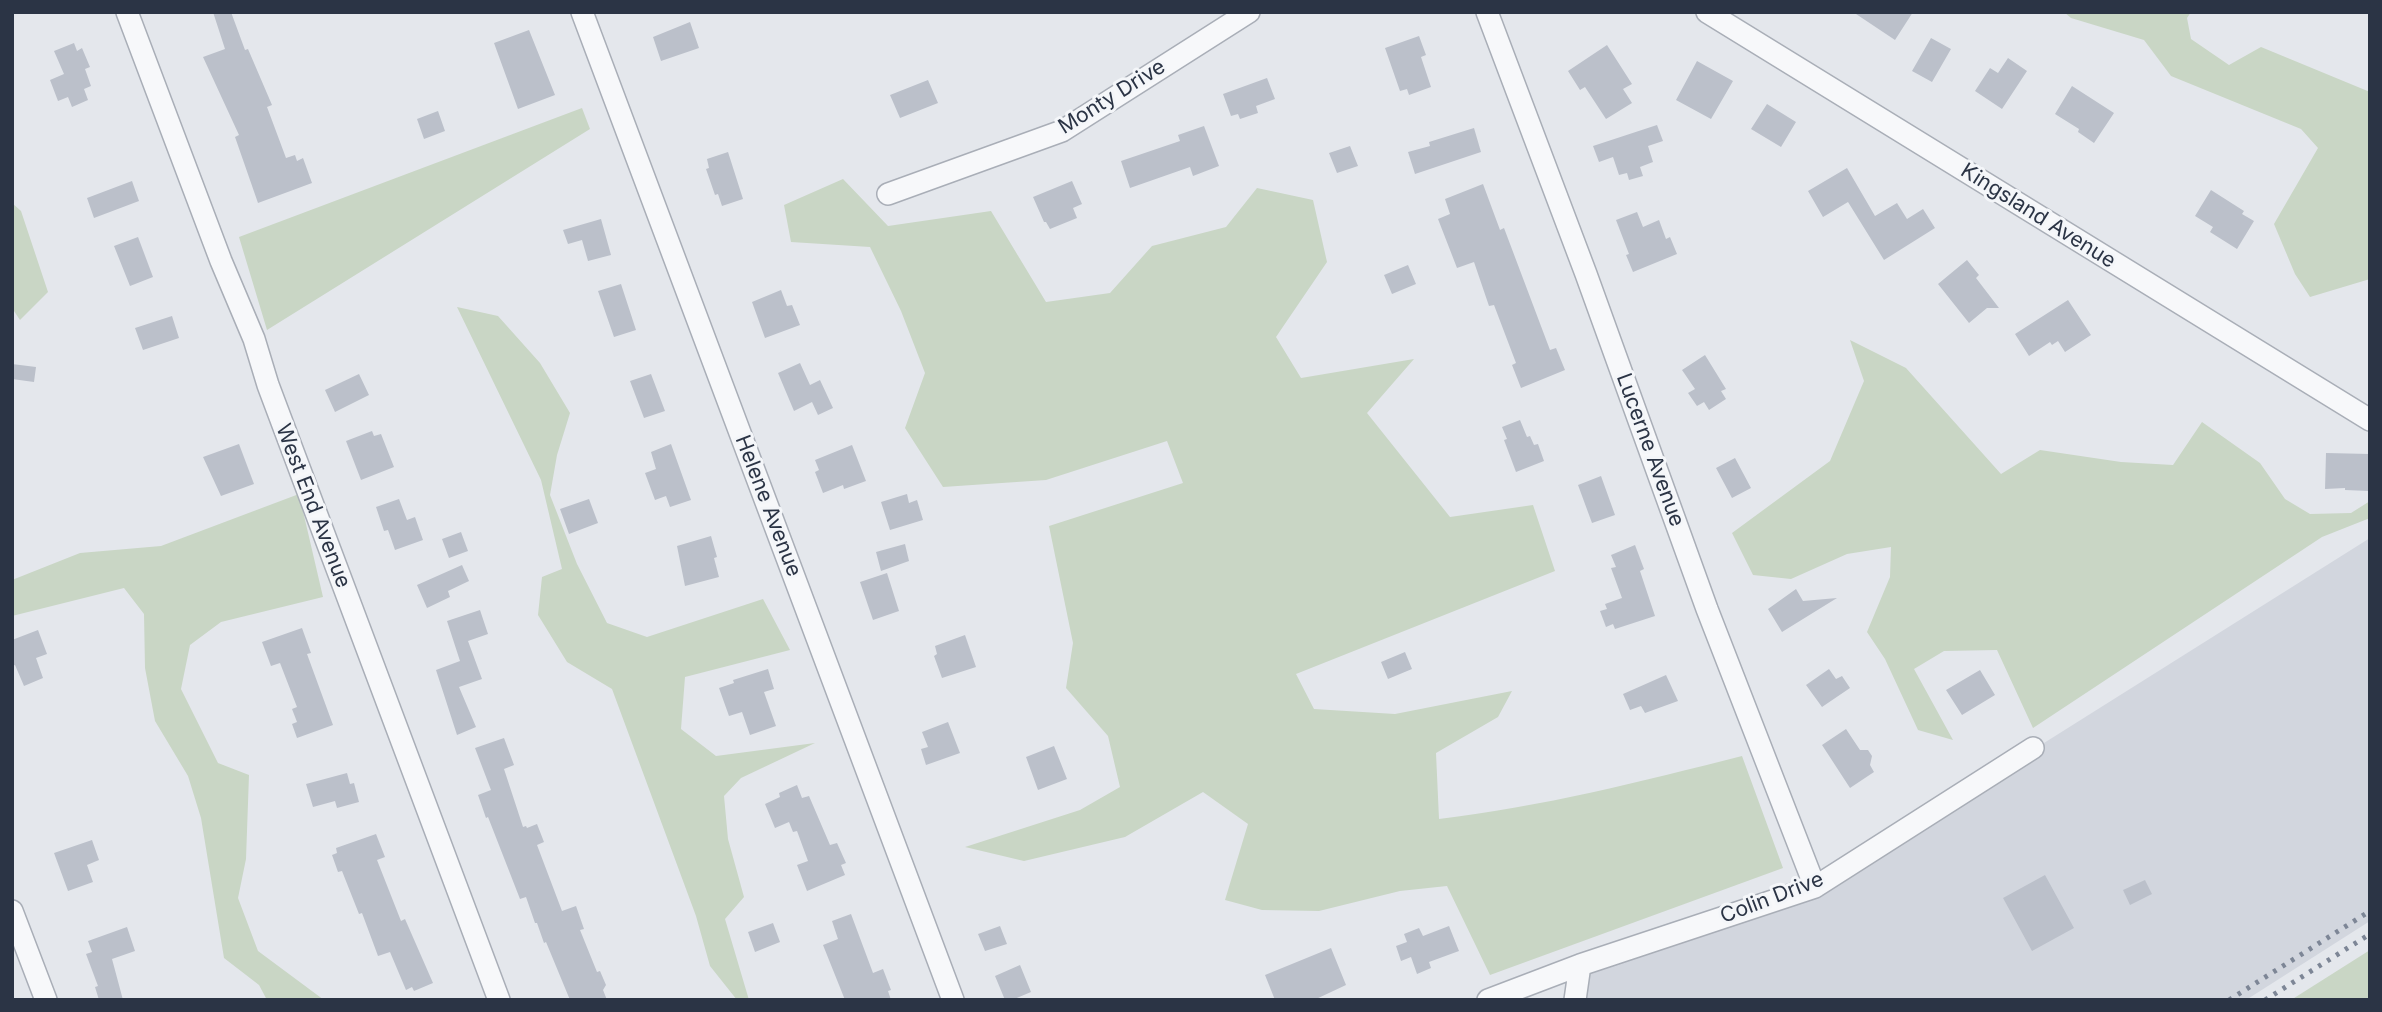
<!DOCTYPE html>
<style>
body{margin:0}
#map{position:relative;width:2382px;height:1012px;overflow:hidden;background:#e4e7ec;font-family:Inter,sans-serif}
canvas{display:block}
.frame{position:absolute;inset:0;border:14px solid #2b3445;pointer-events:none}
</style>
<div id="map">
<canvas width="2382" height="1012"></canvas>
<div class="frame"></div>
</div>
<script>
const ctx = document.querySelector('canvas').getContext('2d');
ctx.lineJoin = 'round';
function fillPath(path, color) { ctx.fillStyle = color; ctx.fill(path, 'evenodd'); }
function stroke(path, color, width, dash) { ctx.strokeStyle = color; ctx.lineWidth = width; ctx.lineCap = dash ? 'butt' : 'round'; ctx.setLineDash(dash || []); ctx.stroke(path); }
function drawText(font, color, halo, rows, align = 'center') {
  ctx.font = font + ' Inter,sans-serif'; ctx.lineWidth = 6; ctx.setLineDash([]); ctx.textBaseline = 'middle'; ctx.strokeStyle = halo; ctx.fillStyle = color; for (const [text, x, y, turn = 0] of rows) {
    ctx.save(); ctx.translate(x, y); ctx.rotate((+turn || 0) * Math.PI / 180); ctx.textAlign = isNaN(turn) ? turn : align; if (halo) ctx.strokeText(text, 0, 0); ctx.fillText(text, 0, 0); ctx.restore();
  }
}
fillPath(new Path2D(`
 M2370,538V921L2246,1000H1575L1580,965L1815,887Z`), '#d2d6de');
fillPath(new Path2D(`
 M2064,12H2191L2187,18L2191,39L2229,65L2261,47L2370,92V279L2310,297L2295,274L2274,224L2318,148L2301,129L2171,76L2144,40L2071,18Z
 M582,108L590,129L267,330L239,237Z
 M843,179L888,226L991,211L1046,302L1110,293L1152,246L1226,227L1257,188L1313,200L1327,262L1276,337L1301,378L1414,359L1367,413L1450,517L1533,505L1555,571L1296,674L1314,709L1395,714L1512,691L1498,717L1436,753L1439,819C1541,807 1643,781 1742,756L1783,868L1490,975L1447,886L1400,891L1319,911L1262,910L1225,900L1248,824L1203,792L1125,837L1024,861L965,847L1080,810L1120,787L1108,736L1066,688L1073,643L1049,526L1183,483L1167,441L1046,480L943,487L905,428L925,373L901,311L870,247L791,242L784,205Z
 M12,203L21,211L48,292L20,320L12,308Z
 M457,307L498,316L540,363L570,413L557,455L550,495L577,564L607,623L647,637L763,599L790,650L685,677L681,729L716,756L815,743L741,778L724,796L728,839L744,897L725,919L749,1000H737L710,966L696,916L612,689L567,662L538,615L542,577L562,569L541,480Z
 M1850,340L1906,368L2001,474L2040,450L2121,462L2173,465L2202,422L2260,463L2285,499L2310,514L2351,513L2370,501V518L2322,537L2033,728L1997,650L1944,651L1914,669L1953,740L1918,730L1885,659L1867,632L1890,577L1891,547L1847,554L1791,579L1753,575L1732,533L1830,461L1864,381Z
 M299,494L323,597L221,622L190,645L181,689L218,763L249,775L246,859L238,898L258,951L324,1000H267L259,985L224,958L201,818L188,776L155,721L145,668L144,614L124,588L12,616V580L80,553L161,546Z
 M2370,950V1000H2291Z`), '#c9d6c5');
fillPath(new Path2D(`
 M213,12H231L245,50L248,49L272,105L267,107L286,158L295,155L297,161L303,158L312,183L258,203L235,137L239,135L203,57L225,49Z
 M1853,12H1913L1895,40Z
 M690,22L699,48L661,61L653,37Z
 M529,30L555,95L518,109L494,43Z
 M1419,36L1426,55L1421,57L1431,87L1409,95L1407,89L1400,91L1385,48Z
 M1931,38L1951,49L1932,82L1912,71Z
 M74,43L77,51L82,48L90,67L85,69L91,86L84,89L88,100L72,107L68,97L58,101L50,80L64,74L54,51Z
 M1607,45L1632,84L1623,89L1632,103L1606,119L1585,87L1580,90L1568,71Z
 M2008,58L2027,71L2002,109L1975,91L1990,68L1998,73Z
 M1697,61L1733,81L1711,119L1676,100Z
 M1267,78L1275,99L1256,106L1258,113L1240,119L1238,114L1231,116L1223,94Z
 M928,80L938,103L900,118L890,95Z
 M2072,86L2114,113L2094,143L2078,132L2079,129L2055,114Z
 M1767,104L1796,122L1781,147L1751,129Z
 M438,111L445,131L424,139L417,119Z
 M1657,125L1663,141L1648,146L1653,162L1640,167L1643,176L1629,180L1627,173L1619,175L1613,157L1599,162L1593,146Z
 M1204,126L1219,166L1193,176L1190,167L1130,188L1121,161L1180,141L1178,135Z
 M1474,128L1481,152L1415,174L1408,152L1430,146L1429,142Z
 M1350,146L1358,166L1337,173L1329,153Z
 M728,152L743,199L722,206L718,194L715,195L706,169L709,168L707,159Z
 M1847,168L1875,216L1897,203L1907,219L1923,209L1935,228L1884,260L1848,202L1823,217L1808,191Z
 M132,181L139,201L94,218L87,198Z
 M1072,181L1082,204L1073,208L1077,218L1050,229L1046,222H1044L1033,197Z
 M1483,184L1500,230L1504,228L1550,350L1556,348L1565,370L1521,388L1512,365L1516,363L1494,305L1489,306L1474,262L1457,268L1438,219L1450,214L1445,199Z
 M2211,190L2244,211L2242,214L2254,221L2237,249L2210,232L2213,227L2195,216Z
 M1637,212L1643,227L1659,220L1666,239L1670,237L1677,254L1633,272L1626,255L1629,254L1616,220Z
 M601,219L611,255L588,261L582,240L568,244L563,230Z
 M138,237L153,277L130,286L114,246Z
 M1967,260L1979,275L1976,278L1999,308H1987L1969,323L1938,284Z
 M1408,265L1416,284L1392,294L1384,275Z
 M621,284L636,330L614,337L598,291Z
 M781,290L787,306L792,305L800,325L765,338L752,302Z
 M2068,300L2091,335L2065,352L2058,341L2052,345L2050,342L2029,356L2015,334Z
 M172,316L179,338L143,350L135,328Z
 M1705,355L1726,389L1721,391L1726,399L1709,410L1704,402L1697,406L1688,393L1695,389L1682,370Z
 M800,363L810,385L820,380L833,408L818,415L812,402L794,411L778,373Z
 M12,364L36,367L34,382L12,379Z
 M359,374L369,395L335,412L325,390Z
 M651,374L665,411L644,418L630,381Z
 M1520,420L1527,437L1530,436L1534,445L1538,444L1544,461L1516,472L1504,440L1507,439L1502,427Z
 M372,431L374,436L381,434L394,467L361,480L346,441Z
 M239,444L254,484L221,496L203,457Z
 M671,444L691,500L670,507L666,496L655,500L645,473L656,469L651,452Z
 M852,445L866,481L844,489L843,485L823,493L815,472L819,470L815,460Z
 M2326,453L2370,454L2369,491L2345,490V488L2325,489Z
 M1735,458L1751,488L1732,498L1716,468Z
 M1601,476L1615,515L1592,523L1578,485Z
 M907,494L909,503L917,500L923,520L890,530L881,502Z
 M399,499L407,520L415,517L423,540L395,550L388,530L384,531L376,507Z
 M589,499L598,523L569,534L560,509Z
 M461,532L468,551L449,558L442,539Z
 M711,536L717,557L714,558L719,577L685,586L677,546Z
 M905,544L909,561L881,571L876,552Z
 M1635,545L1644,569L1640,571L1655,616L1615,629L1613,624L1606,627L1600,611L1607,609L1605,604L1622,598L1611,568L1616,567L1611,555Z
 M462,565L469,581L448,591L450,597L427,608L417,585Z
 M887,573L899,611L873,620L860,582Z
 M1796,589L1803,601L1837,598L1782,632L1768,609Z
 M480,610L488,634L468,641L482,679L459,687L476,727L457,735L436,670L460,661L447,621Z
 M302,628L311,653L307,654L333,725L297,738L292,724L297,722L292,709L297,707L280,663L271,666L262,642Z
 M38,630L47,654L36,658L43,678L24,686L15,665L12,666V640Z
 M965,635L976,667L942,678L934,656L937,654L935,646Z
 M1405,652L1412,669L1388,679L1381,662Z
 M768,669L774,689L764,692L776,726L750,735L742,712L729,716L719,688L734,683L733,680Z
 M1829,669L1836,679L1842,676L1850,688L1822,707L1806,685Z
 M1980,670L1995,695L1962,715L1946,690Z
 M1666,675L1678,701L1645,713L1641,706L1630,710L1623,694Z
 M948,722L960,753L926,765L921,749L928,747L922,732Z
 M1846,729L1860,750H1868L1872,756L1870,765L1874,772L1850,788L1822,745Z
 M504,738L514,765L504,769L523,827L526,826L527,828L537,824L544,842L537,845L562,911L576,906L584,929L580,930L597,972L600,971L606,985L603,990L607,1000H570L546,942L544,943L537,923H535L526,897L520,899L488,817L486,818L478,795L491,790L475,748Z
 M1054,746L1067,779L1038,790L1026,757Z
 M347,773L350,784L354,783L359,802L337,808L335,801L313,807L306,784Z
 M797,785L802,798L809,796L830,845L837,843L846,863L841,865L845,875L807,891L797,865L808,861L797,831L793,832L789,822L775,828L765,804L780,797L779,793Z
 M376,834L385,857L377,860L401,921L405,919L433,983L414,991L412,987L406,990L390,952L378,956L362,913L359,914L342,871L338,872L332,855L337,853L336,848Z
 M92,840L99,860L87,865L93,882L68,891L54,853Z
 M2045,875L2074,928L2032,951L2003,898Z
 M2145,880L2152,894L2130,905L2123,890Z
 M851,914L873,973L883,969L891,990L888,991L891,1000H845L823,945L838,939L832,921Z
 M773,923L780,942L755,952L748,932Z
 M1000,926L1007,944L985,951L978,934Z
 M1449,926L1459,951L1429,962L1431,968L1417,974L1411,957L1401,961L1396,946L1407,942L1404,934L1419,928L1423,936Z
 M127,927L135,951L112,959L123,1000H99L95,987L98,986L86,954L92,952L88,941Z
 M1331,948L1346,985L1314,1000H1275L1265,975Z
 M1020,965L1031,992L1012,1000H1005L995,976Z`), '#bbc0ca');
const street = new Path2D(`
 M127,12L221,261L254,339L268,385L499,1000
 M582,12L953,1000
 M1487,12L1586,274L1707,609L1815,887
 M1707,12L2370,420
 M888,194L1062,131L1249,12
 M12,911L46,1000
 M1488,1000L1580,965L1815,887L2033,748
 M1575,1000L1580,965`);
stroke(street, '#a9aeb7', 24);
stroke(street, '#f7f8fa', 21);
stroke(new Path2D(`
 M2229,1000L2370,911
 M2265,1000L2370,934`), '#7d8696', 5, [3.5, 7]);
drawText('21px', '#2b3445', '#f4f6f9', [
 ["Monty Drive",1112,97,-32],
 ["Kingsland Avenue",2038,216,32],
 ["Lucerne Avenue",1650,450,70],
 ["West End Avenue",313,506,69],
 ["Helene Avenue",768,506,69],
 ["Colin Drive",1772,898,-21]
]);
</script>
